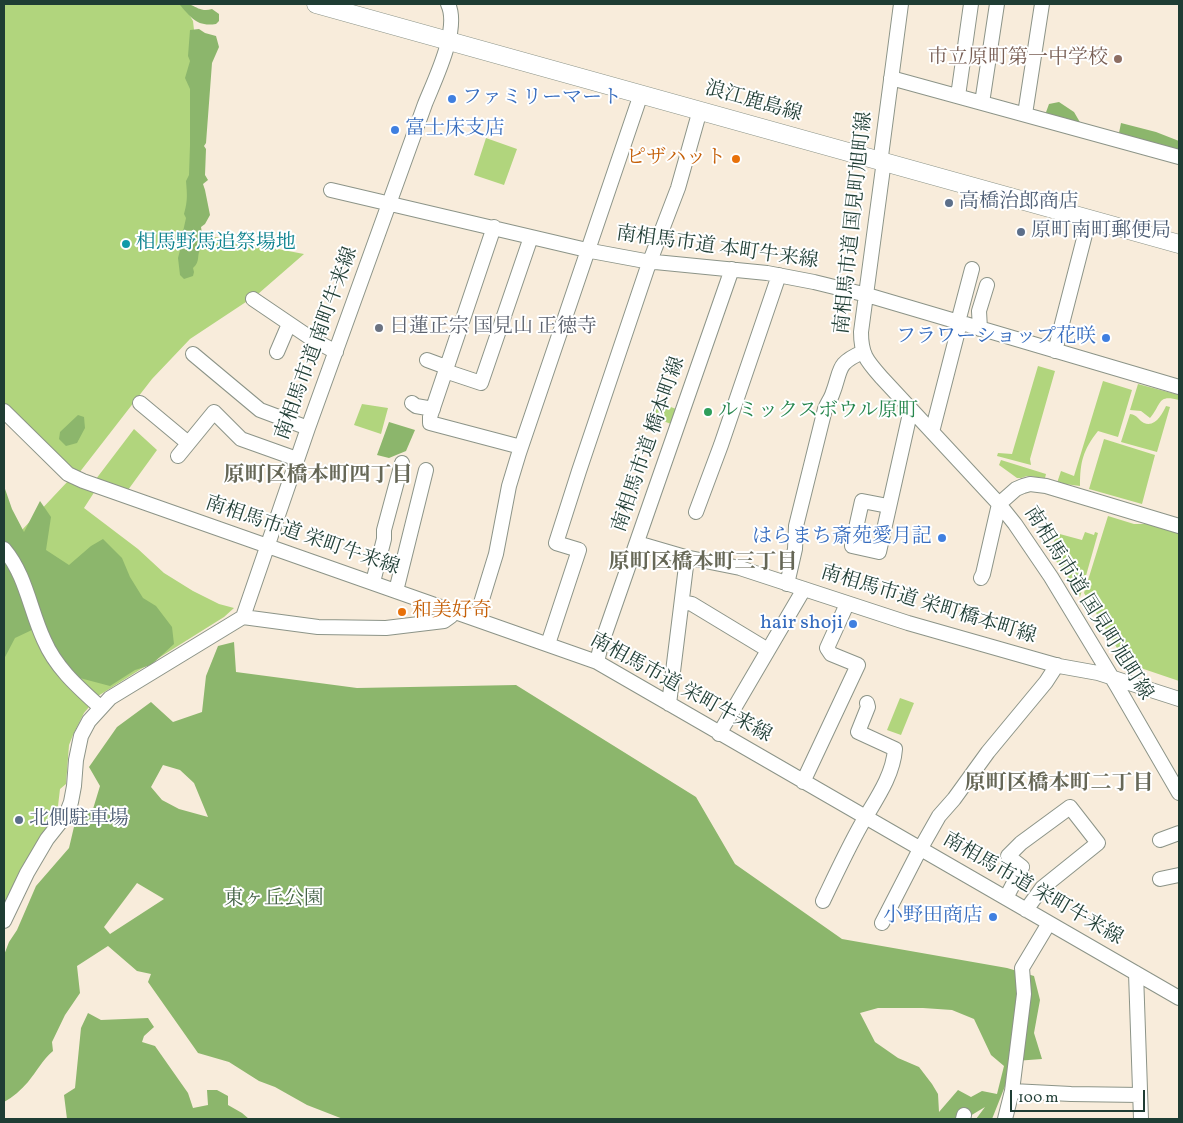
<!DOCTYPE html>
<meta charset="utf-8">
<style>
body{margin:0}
#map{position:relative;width:1183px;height:1123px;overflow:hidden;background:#f8ecdb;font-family:Vollkorn,serif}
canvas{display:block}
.frame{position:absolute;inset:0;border:5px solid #1f3d34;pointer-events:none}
.scale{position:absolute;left:1010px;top:1090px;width:135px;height:22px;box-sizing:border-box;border:2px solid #1f3d34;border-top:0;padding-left:6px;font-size:15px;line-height:18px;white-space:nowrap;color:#1f3d34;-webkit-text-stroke:4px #fff;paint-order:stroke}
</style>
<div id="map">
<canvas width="1183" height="1123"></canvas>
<div class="frame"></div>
<div class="scale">100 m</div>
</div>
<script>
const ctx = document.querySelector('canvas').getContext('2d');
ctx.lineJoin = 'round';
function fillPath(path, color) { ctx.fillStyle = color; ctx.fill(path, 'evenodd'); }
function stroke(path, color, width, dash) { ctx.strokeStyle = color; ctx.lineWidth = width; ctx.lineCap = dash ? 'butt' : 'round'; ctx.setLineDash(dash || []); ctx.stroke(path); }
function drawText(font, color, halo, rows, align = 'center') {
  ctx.font = font + ' Vollkorn,"Noto Serif JP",serif'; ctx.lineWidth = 4; ctx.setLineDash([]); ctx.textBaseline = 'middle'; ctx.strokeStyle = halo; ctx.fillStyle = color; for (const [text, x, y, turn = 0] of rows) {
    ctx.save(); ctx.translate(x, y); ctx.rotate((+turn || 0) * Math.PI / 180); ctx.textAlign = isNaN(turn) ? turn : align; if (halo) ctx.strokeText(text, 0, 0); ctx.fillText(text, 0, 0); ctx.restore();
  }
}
fillPath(new Path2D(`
 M4,4H183L193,21L198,66L194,233L304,254L258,294L190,339L152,379L79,473L71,470L4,405Z
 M486,138L517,149L504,185L474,175Z
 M1038,366L1055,371L1030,459L1031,465L997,456L998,453L1012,454Z
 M1103,381L1132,390L1118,437L1098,431C1083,450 1080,462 1080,486L1057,483L1061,471L1074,476Z
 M1138,384L1179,395V400C1157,394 1162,404 1150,418L1141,411L1130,410Z
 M657,402L679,410L674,425L652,417Z
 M362,404L388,408L381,434L354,425Z
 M1166,406L1170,407L1157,452L1121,442L1130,414C1138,415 1138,420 1144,423C1155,428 1163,413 1166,406Z
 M134,429L157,450L128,490L96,479Z
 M1104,439L1155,455L1142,504L1089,489Z
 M1001,460L1046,474L1045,478L1027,476L1021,478H1017L999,465Z
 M69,480L95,491L84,508L138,549L164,573L193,591L219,604L234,608L224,617L98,696L84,713L73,735L69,745L66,784L60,789L58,806L55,810L57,817L4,908V549Z
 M1108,516L1134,524H1148L1179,533V681L1126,663L1084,593Z
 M1085,532L1094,535L1095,532L1098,533L1080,597L1045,544L1053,546L1056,533L1082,540Z
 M900,698L914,703L901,735L887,730Z`), '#b1d57d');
fillPath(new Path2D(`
 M179,4C183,4 188,3 191,5C198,8 203,12 212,9L219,14V21L216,24C196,27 191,17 179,4Z
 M199,29L205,33L216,36L219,47L212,63L206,143L204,146L206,149L205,175L208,180L203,184L205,190L210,215L205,224L201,227L203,240L200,243L201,248C196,255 201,261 193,268L194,272L193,276L184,279L180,275L178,258L183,239L182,236L186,218L184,214C188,200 187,194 186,181L189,175L190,145V89L185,78L190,61L188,56L190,30Z
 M1059,102L1074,112L1081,124L1045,115L1049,104Z
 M1121,123L1156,132L1179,141V150L1119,133Z
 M78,415L84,417L85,428L77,443L66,446L59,439L60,432Z
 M389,422L415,430L406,451L389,458L377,455Z
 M4,486L12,509L24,532L40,501L51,517L46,550L69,565L91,546L103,539L122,558L130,577L143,598L156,606L172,627L174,644L151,665L135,670L110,686L76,677L59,661L4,543Z
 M4,556L12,566L34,629L15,638L4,659Z
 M234,642L236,672L357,688L516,685L696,797L735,864L842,939L1007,968L1034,976L1040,1000L1034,1033L1042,1059L1015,1061L992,1119H976L985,1107L965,1119H343L307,1105L275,1087L259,1081L229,1062L198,1053L148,982L151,974L137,971L108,946L77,966L80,993L65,1015L52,1042L53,1051C43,1059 37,1071 28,1082C21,1090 13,1097 4,1102V955L9,942L17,930L36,886L69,848L77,814L93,809L100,786L89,767L117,727L151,702L173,722L202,712L206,676L218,646ZM163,765L180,770L194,783L208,817L179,809L162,800L151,787ZM137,883L164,899L110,934L104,927ZM878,1008H923L952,1010L974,1019L991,1055L1004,1066L997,1094L982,1091L971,1097L958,1090L939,1112L938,1094L932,1084L919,1067L898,1058L875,1042L860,1013Z
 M88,1013L101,1020L148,1018L154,1027L144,1036L142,1042L155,1046L188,1093L193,1108L208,1105L207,1090H217L228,1096V1105L242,1113L249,1119H67L64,1095L75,1088L81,1028Z`), '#8cb66c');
const minor = new Path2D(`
 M901,4L881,156L883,168L861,332C861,355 867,361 882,378L999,504L1015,524L1051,577L1117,686L1179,793
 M891,78L1179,157
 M958,96L971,4
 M982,103L997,4
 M1025,114L1042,4
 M331,190L591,251L645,261L767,273L814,282L867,295L1179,387
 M494,227L430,417V423L521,447
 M253,299L312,339L336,352
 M958,322L972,269
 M980,329L979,311L987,285
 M1055,351L1089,219
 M277,352L289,324
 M193,354L260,410L308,428
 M427,360L446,367
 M445,371L481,383L531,237
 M140,403L188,443
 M412,403L416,406L433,409
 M4,411L68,474L83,481L597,662L1179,998
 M932,432L960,323
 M178,456L214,412L241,439L297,459
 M888,506L862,501L852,546L879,552L911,409
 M696,512L721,445L779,275
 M637,543L685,557L740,568L908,623L1059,666L1098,673L1179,699
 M4,549C26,575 30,610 44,640C56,668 78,687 100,707
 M981,578L983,574L999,504L1016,489L1023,486L1030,484L1046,486L1179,526
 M373,582L384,539V530L402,463
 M787,584L795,549L796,526L825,409C827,404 830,400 832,395C842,370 835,364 863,352
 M396,591L426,470
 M683,602L692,604L768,650
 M243,617L318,627L386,628L444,621L451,616L454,611
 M476,619L496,554L509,486L519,453L641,94
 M548,644L579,550L556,543L579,471L647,269L678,188L700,110
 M597,662L601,645L732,269
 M669,704L687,558
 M719,734L804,589
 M803,782L858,665L831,654L827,648L847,604
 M1160,840L1179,833
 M1160,879L1179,875
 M1006,898L1022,867L1008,856L1021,843L1070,807L1098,843L1042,888L1026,910
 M823,901C835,876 847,850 861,825C874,802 893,777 895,749L858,732L868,707L867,703
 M4,921L27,873L47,839L66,815L71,802L74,786L76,760L81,736L89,721L110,698L243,617L308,428L425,104C435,79 460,29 448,4
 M882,923L918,853L939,816L954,799L988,752L1046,682L1057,665
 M1049,923L1022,968L1024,994L1012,1091L1071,1094L1140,1095
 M1136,973L1141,1119
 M963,1119L964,1115
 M1005,1119L1012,1091`);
const major = new Path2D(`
 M316,4L1179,244`);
stroke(minor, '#8c9488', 16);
stroke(major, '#8c9488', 19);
stroke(minor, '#fff', 14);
stroke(major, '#fff', 18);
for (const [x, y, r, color] of [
 [1118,59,5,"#8d6e63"],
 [452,99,5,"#3f7fe0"],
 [395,130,5,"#3f7fe0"],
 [736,159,5,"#e8710a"],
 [949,203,5,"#5c6f8a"],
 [1021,232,5,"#5c6f8a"],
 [126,244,5,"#0f9aa8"],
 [379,328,5,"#6b7280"],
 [1106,338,5,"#3f7fe0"],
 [708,412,5,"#2e9e5b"],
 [942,538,5,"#3f7fe0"],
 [402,612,5,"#e8710a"],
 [853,624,5,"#3f7fe0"],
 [19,820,5,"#5c6f8a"],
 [993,917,5,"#3f7fe0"]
]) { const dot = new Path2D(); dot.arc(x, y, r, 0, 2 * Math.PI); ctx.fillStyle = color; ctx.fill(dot); stroke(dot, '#fff', 2); }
drawText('20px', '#785e54', '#fff', [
 ["市立原町第一中学校",1108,59]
], 'right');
drawText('20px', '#366cbe', '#fff', [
 ["ファミリーマート",462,99,"left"],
 ["富士床支店",405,130,"left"],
 ["フラワーショップ花咲",1096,338],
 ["はらまち斎苑愛月記",932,538],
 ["hair shoji",843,624],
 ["小野田商店",983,917]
], 'right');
drawText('20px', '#1f3d34', '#fff', [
 ["浪江鹿島線",753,103,16],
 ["南相馬市道 国見町旭町線",855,223,-84],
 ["南相馬市道 本町牛来線",717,249,8],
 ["南相馬市道 南町牛来線",318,344,-70],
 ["南相馬市道 橋本町線",650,445,-71],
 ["南相馬市道 栄町牛来線",302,537,19],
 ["南相馬市道 国見町旭町線",1087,604,58],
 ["南相馬市道 栄町橋本町線",928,606,17],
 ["南相馬市道 栄町牛来線",680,689,29],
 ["南相馬市道 栄町牛来線",1032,890,30]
]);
drawText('20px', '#c56008', '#fff', [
 ["ピザハット",726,159],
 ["和美好奇",412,612,"left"]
], 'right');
drawText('20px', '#4e5e75', '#fff', [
 ["高橋治郎商店",959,203],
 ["原町南町郵便局",1031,232],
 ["北側駐車場",29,820]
], 'left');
drawText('20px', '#0d838f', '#fff', [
 ["相馬野馬追祭場地",136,244]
], 'left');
drawText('20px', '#5b616d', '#fff', [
 ["日蓮正宗 国見山 正徳寺",389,328]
], 'left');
drawText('20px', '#27864d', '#fff', [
 ["ルミックスボウル原町",718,412]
], 'left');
drawText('20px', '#446346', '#fff', [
 ["東ヶ丘公園",274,900]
]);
drawText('bold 21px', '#666756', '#fff', [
 ["原町区橋本町四丁目",318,477],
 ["原町区橋本町三丁目",703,564],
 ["原町区橋本町二丁目",1059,785]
]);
</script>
